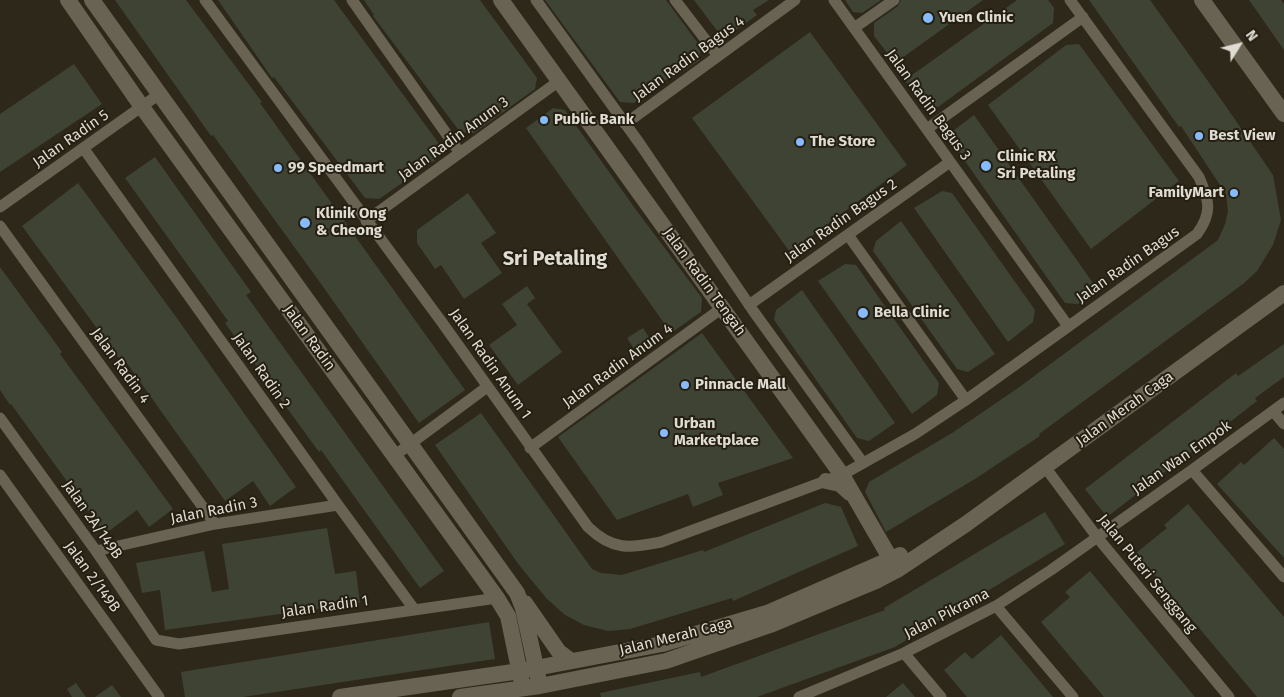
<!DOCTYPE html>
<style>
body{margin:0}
#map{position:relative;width:1284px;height:697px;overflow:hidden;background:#2e281a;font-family:"Fira Sans",sans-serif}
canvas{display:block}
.north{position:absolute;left:1214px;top:20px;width:50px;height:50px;-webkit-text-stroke:4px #241f11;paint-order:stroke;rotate:54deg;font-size:14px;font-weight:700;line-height:20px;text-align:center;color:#dfdcd3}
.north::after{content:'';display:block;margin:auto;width:18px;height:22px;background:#dfdcd3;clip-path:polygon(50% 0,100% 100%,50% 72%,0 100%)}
</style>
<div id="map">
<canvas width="1284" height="697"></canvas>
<div class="north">N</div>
</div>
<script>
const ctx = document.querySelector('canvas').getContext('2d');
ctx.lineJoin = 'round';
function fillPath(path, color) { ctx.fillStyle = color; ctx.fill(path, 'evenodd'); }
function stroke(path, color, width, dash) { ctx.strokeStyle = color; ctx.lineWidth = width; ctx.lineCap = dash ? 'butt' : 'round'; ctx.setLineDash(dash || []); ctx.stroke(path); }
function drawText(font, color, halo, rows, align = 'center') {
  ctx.font = font + ' "Fira Sans",sans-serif'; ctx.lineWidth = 4; ctx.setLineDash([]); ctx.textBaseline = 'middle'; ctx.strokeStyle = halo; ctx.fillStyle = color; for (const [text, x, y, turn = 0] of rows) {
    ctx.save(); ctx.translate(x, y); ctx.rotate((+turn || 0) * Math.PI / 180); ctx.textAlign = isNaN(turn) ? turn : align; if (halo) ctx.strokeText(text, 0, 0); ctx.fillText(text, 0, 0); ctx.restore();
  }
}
fillPath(new Path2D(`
 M115,0H186L262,102L260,103L465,390L419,423L319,281L213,135L211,136Z
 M218,0H334L440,145L437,159L379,199L365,198L274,77L272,78Z
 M364,0H480L537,78L535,89L474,133L460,132L373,16L374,15Z
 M545,0H666L700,46V60L671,79L670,77L634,103L620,102Z
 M694,0H769L753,10L757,15L732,33L718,32Z
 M845,0H881L862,13L853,12Z
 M901,0H983L895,63L874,36V23L898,6Z
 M1017,0H1048L1054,8L1053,23L938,107L922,105L905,80Z
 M1089,0H1150L1225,105L1273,175L1281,220L1273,245L1257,271L1243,284L1039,434L1040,436L975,479L886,532L865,492L869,482L952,433L1018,388L1218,240L1225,224L1228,211L1226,194L1181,126L1179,127Z
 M1249,0H1281L1284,4V50Z
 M810,32L907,165L790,252L692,118Z
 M1079,44L1179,181L1091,249L988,105L1066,45Z
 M74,64L102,104L0,172V114Z
 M553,108L565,110L634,207L702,298L701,312L671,333L526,128Z
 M974,115L1098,290L1078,304L1065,303L955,147L953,131Z
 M155,157L251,292L246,295L444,571L420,588L321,450L319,452L225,323L228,321L125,178Z
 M78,183L179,321L296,487L270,506L253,481L225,501L126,362L123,364L22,226Z
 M942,191L952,193L1035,310L1033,322L1008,342L914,208Z
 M468,193L496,233L481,243L502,273L464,299L441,265L435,269L417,243V230Z
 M901,221L995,354L968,372L957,369L873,251L876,241Z
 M845,264L856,265L939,383L937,395L912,414L818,281Z
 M0,267L62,352L60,354L173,509L149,527L137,510L105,534L11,404L10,405L0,390Z
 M527,286L535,298L527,304L562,352L518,385L489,345L517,325L502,304Z
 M802,290L895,423L869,441L857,438L774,320L776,310Z
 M643,328L654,345L638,355L627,338Z
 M702,333L793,458L718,483L723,495L693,507L688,494L617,520L558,437Z
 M1284,344V377L1255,398L1257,401L1107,517L1085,489L1236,373L1238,376Z
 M481,413L592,569L601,573L622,575L703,550L704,552L825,503L841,507L858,546L733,601L732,598L630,629L608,631L584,625L565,615L547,599L519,565L435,445Z
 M1274,438L1284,449V558L1217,484L1241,462L1244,465Z
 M1188,504L1284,617V697H1257L1136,553L1167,528L1164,525Z
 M1045,512L1065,544L895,647L757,697H601L600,693L700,672L701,677L885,610L884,608Z
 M327,528L335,574L356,571L360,603L165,630L160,590L142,593L136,563L204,551L212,592L229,589L222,544Z
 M1090,571L1195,697H1104L1041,622L1070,597L1065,592Z
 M489,622L495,659L243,697H185L181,672Z
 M1001,635L1053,697H967L944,670L965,652L972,659Z
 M76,683L86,697H72L67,689Z
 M903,683L915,697H886Z
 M112,685L121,697H95Z`), '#3e4334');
stroke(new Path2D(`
 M205,0L441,321L588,527C613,551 629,548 661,542L842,475L915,434L966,400L1197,234C1213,212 1209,200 1199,177L1070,0
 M352,0L460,153
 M536,0L640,144L754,312L863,463
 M675,0L718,56
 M834,0L1068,326
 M854,28L894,0
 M625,124L795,0
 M927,129L1083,17
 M84,149L338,505L414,609
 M0,207L158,95
 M366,221L559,81
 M0,226L215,524
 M848,235L966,400
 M749,305L950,162
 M1273,411L1284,424
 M0,418L96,551L156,640L179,644L497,598
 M530,448L722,308
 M394,456L487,387
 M1045,467L1097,537L1229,697
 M1192,470L1284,577
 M0,475L159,697
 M96,551L215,524L338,505
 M996,606L1073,697
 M904,653L941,697
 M799,697L904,653L996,606L1051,570L1192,470L1284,403`), '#696354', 11);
stroke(new Path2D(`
 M68,0L142,107L497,598L508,616L523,688
 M92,0L517,593L523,608L540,686
 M501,0L842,475L897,570
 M1202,0L1284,114
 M826,481L840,484L850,493
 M525,603L559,652L571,661
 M340,697L520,671L662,644L767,613L900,555
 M460,697L540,686L666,661L770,625L878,580L897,570L966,524L1284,293`), '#696354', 16);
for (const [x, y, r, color] of [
 [928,18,6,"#87bbfb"],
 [544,120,5,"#87bbfb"],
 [1199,136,5,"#87bbfb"],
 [800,142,5,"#87bbfb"],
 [986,166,6,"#87bbfb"],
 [278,168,5,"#87bbfb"],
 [1234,193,5,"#87bbfb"],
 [305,223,6,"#87bbfb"],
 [863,313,6,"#87bbfb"],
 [685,385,5,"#87bbfb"],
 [664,433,5,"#87bbfb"]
]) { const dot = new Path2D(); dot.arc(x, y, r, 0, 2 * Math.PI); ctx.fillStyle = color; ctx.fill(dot); stroke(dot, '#241f11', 2); }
drawText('bold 15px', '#dfdcd3', '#241f11', [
 ["Yuen Clinic",939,18],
 ["Public Bank",554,120],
 ["Best View",1209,136],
 ["The Store",810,142],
 ["Clinic RX",997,157],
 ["Sri Petaling",997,174],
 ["99 Speedmart",288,168],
 ["FamilyMart",1224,193,"right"],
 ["Klinik Ong",316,214],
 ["& Cheong",316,231],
 ["Bella Clinic",874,313],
 ["Pinnacle Mall",695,385],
 ["Urban",674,424],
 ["Marketplace",674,441]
], 'left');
drawText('15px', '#dfdcd3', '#241f11', [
 ["Jalan Radin Bagus 4",689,59,-36],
 ["Jalan Radin Bagus 3",928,105,54],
 ["Jalan Radin 5",71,139,-35],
 ["Jalan Radin Anum 3",454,139,-36],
 ["Jalan Radin Bagus 2",841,221,-35],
 ["Jalan Radin Bagus",1128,265,-35],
 ["Jalan Radin Tengah",704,282,54],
 ["Jalan Radin",309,338,54],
 ["Jalan Radin Anum 1",490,364,55],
 ["Jalan Radin 4",120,366,54],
 ["Jalan Radin Anum 4",618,366,-36],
 ["Jalan Radin 2",261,371,55],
 ["Jalan Merah Caga",1125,409,-36],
 ["Jalan Wan Empok",1182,458,-35],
 ["Jalan Radin 3",214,511,-11],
 ["Jalan 2A/149B",92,520,55],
 ["Jalan Puteri Senggang",1147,574,51],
 ["Jalan 2/149B",92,577,54],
 ["Jalan Radin 1",325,607,-8],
 ["Jalan Pikrama",947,614,-27],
 ["Jalan Merah Caga",676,637,-14]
]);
drawText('bold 20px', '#dfdcd3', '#241f11', [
 ["Sri Petaling",555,259]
]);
</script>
